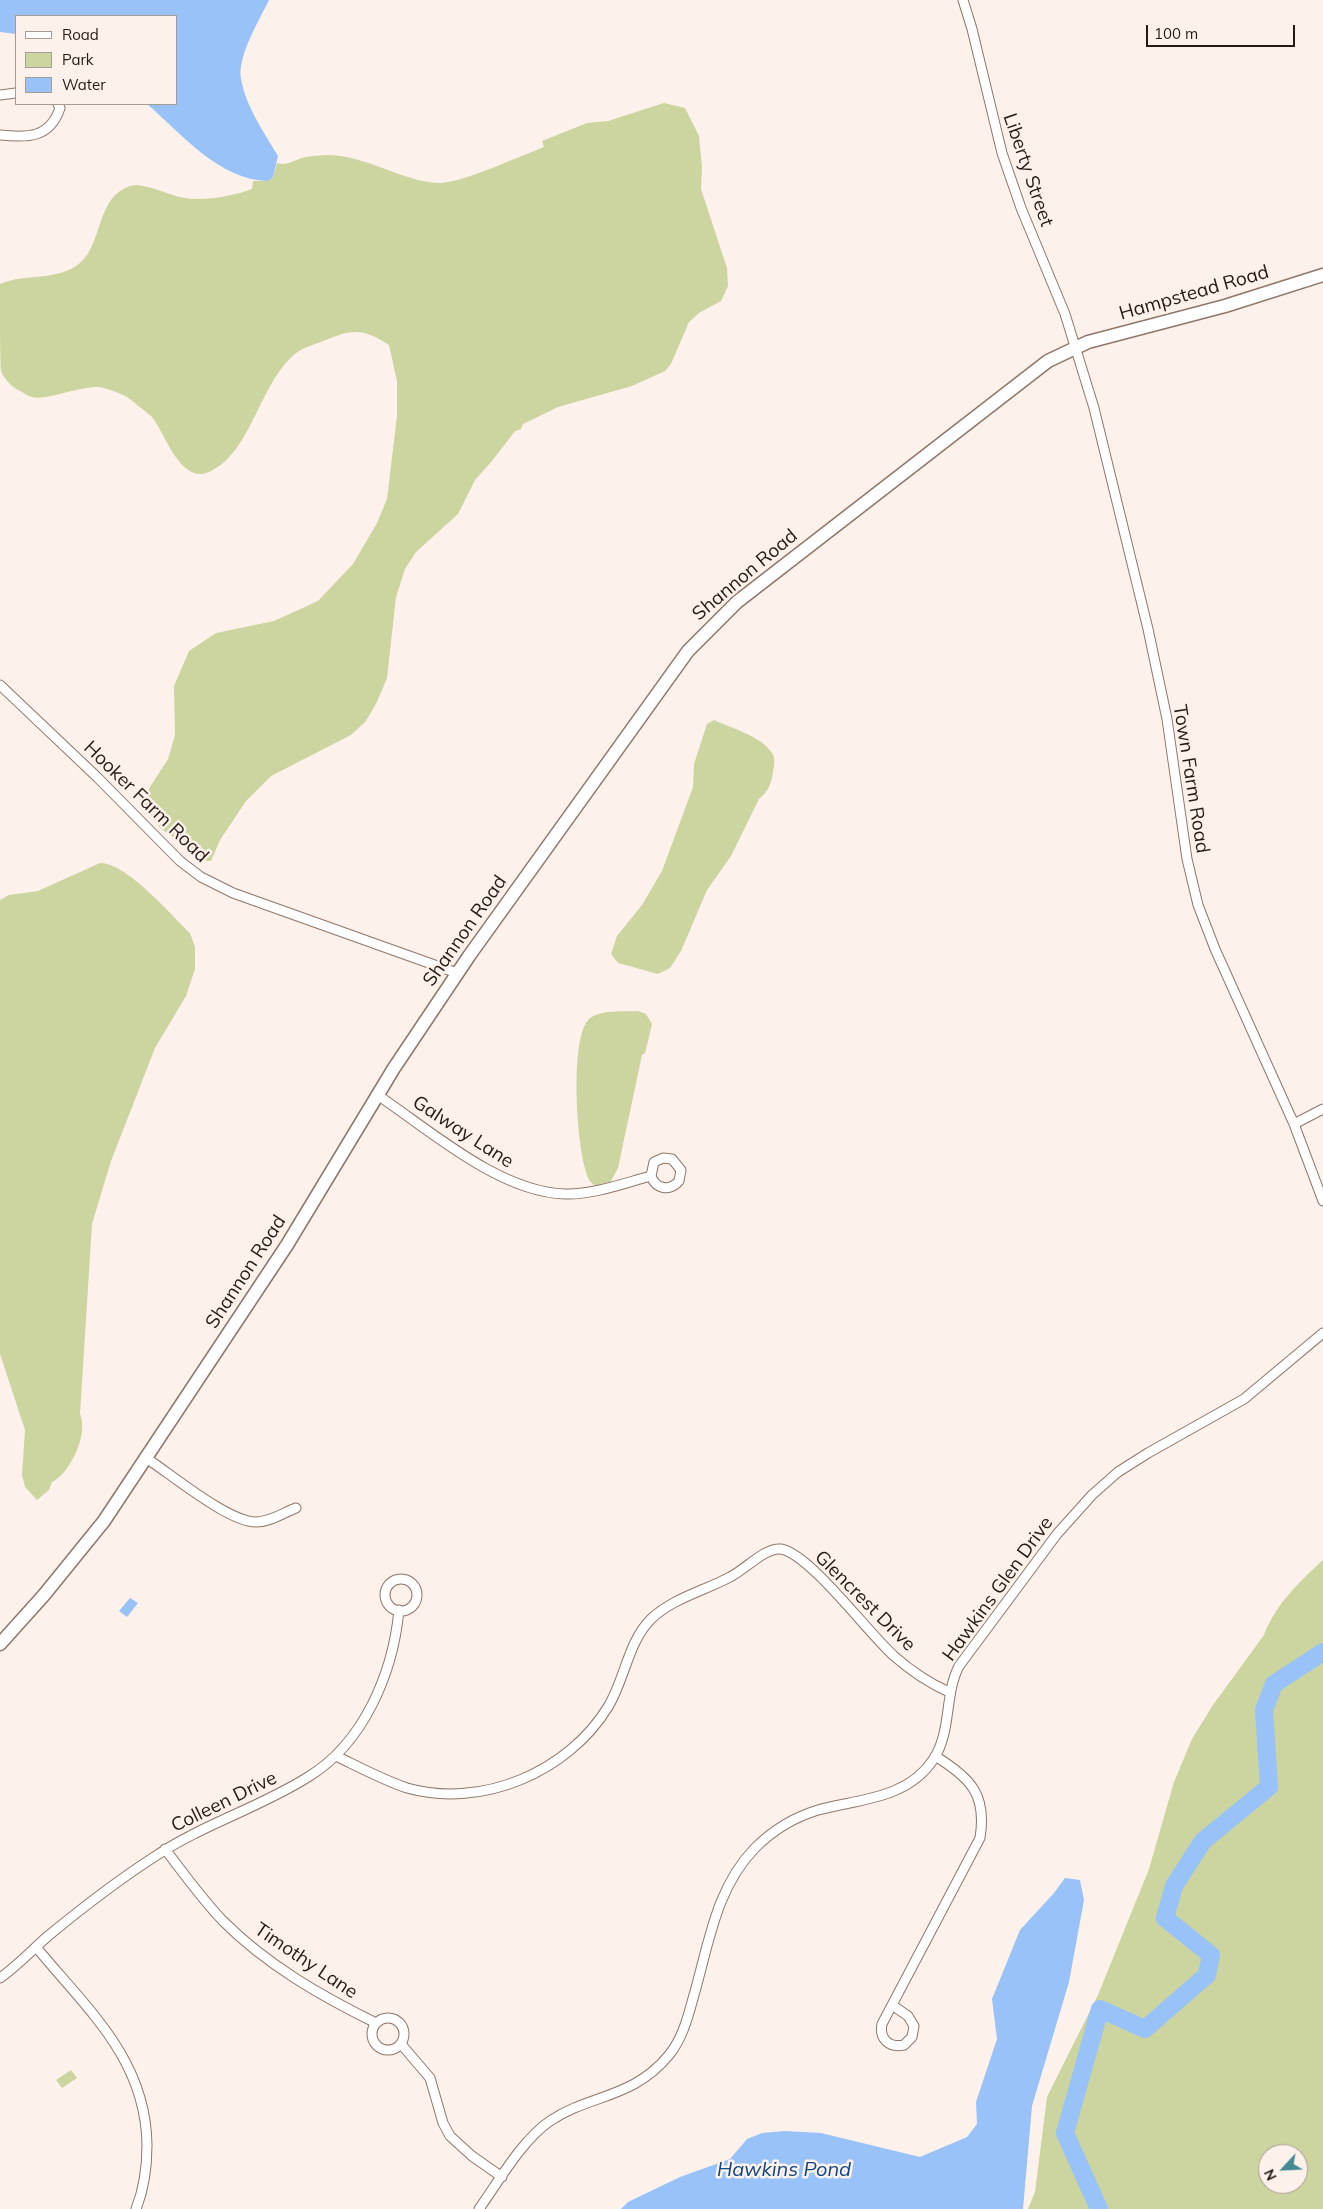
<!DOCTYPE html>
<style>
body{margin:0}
#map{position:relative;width:1323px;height:2209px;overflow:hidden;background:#fdf1eb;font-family:Mulish,sans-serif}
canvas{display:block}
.legend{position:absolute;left:15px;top:15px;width:162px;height:90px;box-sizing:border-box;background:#fdf1eb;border:1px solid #a79b95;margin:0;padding:6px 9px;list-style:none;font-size:15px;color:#251b15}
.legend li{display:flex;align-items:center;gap:10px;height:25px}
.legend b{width:25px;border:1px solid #a79b95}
.north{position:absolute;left:1258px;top:2144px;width:50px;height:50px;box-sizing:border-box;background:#fdf1eb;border:1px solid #a79b95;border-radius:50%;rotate:245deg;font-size:14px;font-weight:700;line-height:20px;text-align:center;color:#251b15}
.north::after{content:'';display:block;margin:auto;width:18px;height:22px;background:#448a95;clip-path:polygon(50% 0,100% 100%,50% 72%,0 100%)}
.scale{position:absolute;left:1146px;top:25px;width:149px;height:22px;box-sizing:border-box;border:2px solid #251b15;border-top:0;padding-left:6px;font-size:15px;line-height:18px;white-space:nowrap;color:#251b15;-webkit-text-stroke:4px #fdf1eb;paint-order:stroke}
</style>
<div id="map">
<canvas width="1323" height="2209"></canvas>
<ul class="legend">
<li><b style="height:6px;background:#fff"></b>Road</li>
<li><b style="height:14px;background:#ccd49f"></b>Park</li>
<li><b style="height:14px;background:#98c2f8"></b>Water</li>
</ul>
<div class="north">N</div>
<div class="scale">100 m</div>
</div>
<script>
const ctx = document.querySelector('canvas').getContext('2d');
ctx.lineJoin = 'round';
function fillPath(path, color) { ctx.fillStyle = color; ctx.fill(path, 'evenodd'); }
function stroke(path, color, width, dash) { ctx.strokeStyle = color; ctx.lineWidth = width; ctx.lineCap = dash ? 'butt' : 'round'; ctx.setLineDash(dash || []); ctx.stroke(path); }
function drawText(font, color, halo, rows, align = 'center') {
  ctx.font = font + ' Mulish,sans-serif'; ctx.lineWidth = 5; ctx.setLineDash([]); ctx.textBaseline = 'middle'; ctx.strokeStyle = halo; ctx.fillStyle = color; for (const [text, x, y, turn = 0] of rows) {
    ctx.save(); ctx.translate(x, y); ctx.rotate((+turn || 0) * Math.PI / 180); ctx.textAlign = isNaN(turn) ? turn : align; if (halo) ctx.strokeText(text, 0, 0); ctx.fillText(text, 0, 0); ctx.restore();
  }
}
fillPath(new Path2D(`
 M664,103L685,108L699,136L702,167L701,189L727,268L728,286L721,301L699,313L689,322L671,364L665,371L632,386L558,407L523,424L521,429L515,431L492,461L475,480L458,514L416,552L405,569L396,597L387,678L377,702L366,721L351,735L271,776L246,801L220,840L211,861H207L160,828L142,805L150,787L168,759L175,735L174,686L189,651L216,633L274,621L318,601L353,564L377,523L387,499L397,416V381L389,345C365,329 353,328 326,340C316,344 303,347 295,354C259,384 252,451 211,471C180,487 166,433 151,416C144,410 134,402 127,397C120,393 106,388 99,387C79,386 46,401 32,397C27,396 23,392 18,390C11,386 4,379 1,371C0,361 0,299 0,284C25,273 57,282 80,263C103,243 96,197 130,186C144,182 170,196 185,198C206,201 233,196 252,189L253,181H268L273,177L277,163C287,166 292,161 302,158C310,156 321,155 329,155C367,156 404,182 439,183C462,183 520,156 544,147L542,141L587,123L608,121Z
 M714,720C731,728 761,736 772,753C776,758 774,766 773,772C772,783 767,793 759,799L731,856L707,890L681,951L670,968L658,974L618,963L611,954L617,936L642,905L662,871L693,787L694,764L707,724Z
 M100,863C127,863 170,914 190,933L195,947V969L186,996L155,1048L111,1161L92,1224L80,1414C89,1433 70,1474 52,1482L49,1490L37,1500L25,1487L22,1475L25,1430L0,1354V900L9,895L38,891Z
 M638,1011L646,1014L652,1024L645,1053L642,1055L618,1168L610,1183L599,1189C596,1186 592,1184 590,1181C576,1159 569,1036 589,1019C601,1009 624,1012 638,1011Z
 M1323,1560V2209H1028L1035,2192L1047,2097L1098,1995L1149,1869L1174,1782L1192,1739L1213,1705L1264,1635C1275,1605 1300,1581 1323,1560ZM1268,2154H1298V2184H1268Z
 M71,2070L77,2078L62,2088L56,2080Z`), '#ccd49f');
fillPath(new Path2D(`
 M0,0H269C259,21 237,56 241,79C246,107 264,132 278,156L273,177L268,181C219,180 182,134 147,104H176V16H16V34L0,32Z
 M130,1598L138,1603L127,1617L119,1611Z
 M1065,1878L1080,1880L1084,1900L1069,1982L1032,2106L1023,2209H621L628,2202L680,2177L730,2159L747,2139L762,2133L785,2131L821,2133L920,2157L967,2137L977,2124L976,2102L997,2039L992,1999L1020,1930L1054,1893Z`), '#98c2f8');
stroke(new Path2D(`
 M1099,2209L1065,2133L1100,2009L1145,2029L1207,1975L1211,1955L1165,1918L1174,1886L1203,1841L1269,1787L1264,1710L1274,1684L1323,1652`), '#98c2f8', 18);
const street = new Path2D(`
 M963,0L972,29L1002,153L1021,208L1065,314L1094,408L1148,629L1167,719L1187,859L1198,905L1215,949L1294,1124L1323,1201
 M0,95L16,93
 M0,135C28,138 50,138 60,108L58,104
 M0,685L97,777L180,861L201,877L233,893L457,973
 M379,1096C432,1132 500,1192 565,1194C593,1195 624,1183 651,1176C656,1189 669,1192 679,1181L681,1170L672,1159L663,1158L654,1162L651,1176
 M1294,1124L1323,1109
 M146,1458C171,1474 228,1522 256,1522C270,1522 283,1513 296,1508
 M385 1595a16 16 0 1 1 32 0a16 16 0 1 1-32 0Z
 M336,1756C359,1767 383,1780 407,1788C482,1809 568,1772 608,1707C625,1679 628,1642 651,1619C673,1598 704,1591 730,1577C745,1570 765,1547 781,1549C810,1554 868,1633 894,1656C911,1671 929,1683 949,1692
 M165,1849C184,1874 202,1899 223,1921C267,1965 321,1996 376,2023
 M36,1947C87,2009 146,2059 147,2145C147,2167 144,2189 136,2209
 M0,1978C17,1966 32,1950 48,1936C82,1908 117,1881 154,1857C203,1824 259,1808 308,1777C364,1743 393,1673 399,1610
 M892,2005L908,2016L914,2026L912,2037L904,2045C889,2048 879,2039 882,2024L980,1838C987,1795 971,1778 935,1756
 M372 2034a16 16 0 1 1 32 0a16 16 0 1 1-32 0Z
 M401,2044L430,2078L443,2123L450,2136L472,2156L502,2177
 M479,2209C499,2181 522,2140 550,2121C590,2094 633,2099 669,2055C683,2038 688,2016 694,1995C709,1943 716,1888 755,1848C772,1831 795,1817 818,1810C859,1799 907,1799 933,1760C952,1732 944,1695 959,1666L1057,1534L1092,1495L1118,1472L1148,1453L1244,1399L1323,1333`);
const secondary = new Path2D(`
 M0,1644L44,1595L104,1521L287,1245L394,1068L469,956L688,651L737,602L1048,361L1088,342L1225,306L1323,275`);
stroke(street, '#8f7668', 11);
stroke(secondary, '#8f7668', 15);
stroke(street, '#fff', 9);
stroke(secondary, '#fff', 12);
drawText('19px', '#251b15', '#fdf1eb', [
 ["Liberty Street",1028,170,71],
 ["Hampstead Road",1194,293,-16],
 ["Shannon Road",745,575,-40],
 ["Town Farm Road",1191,779,81],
 ["Hooker Farm Road",146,802,44],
 ["Shannon Road",465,931,-55],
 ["Galway Lane",463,1132,33],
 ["Shannon Road",246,1272,-57],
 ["Hawkins Glen Drive",998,1589,-54],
 ["Glencrest Drive",865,1601,45],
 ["Colleen Drive",224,1802,-26],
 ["Timothy Lane",306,1961,34]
]);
drawText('italic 20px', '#0d4684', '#fdf1eb', [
 ["Hawkins Pond",784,2170]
]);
</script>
